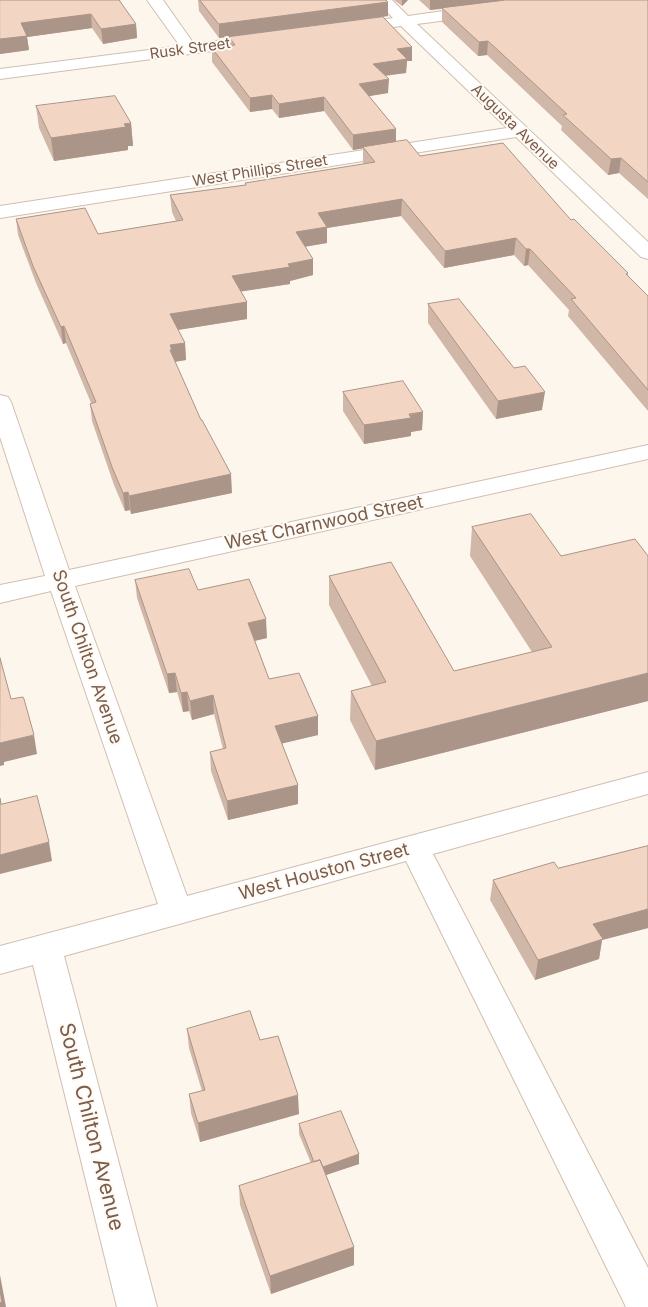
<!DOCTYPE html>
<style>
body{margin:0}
canvas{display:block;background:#fdf6ec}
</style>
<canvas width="648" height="1307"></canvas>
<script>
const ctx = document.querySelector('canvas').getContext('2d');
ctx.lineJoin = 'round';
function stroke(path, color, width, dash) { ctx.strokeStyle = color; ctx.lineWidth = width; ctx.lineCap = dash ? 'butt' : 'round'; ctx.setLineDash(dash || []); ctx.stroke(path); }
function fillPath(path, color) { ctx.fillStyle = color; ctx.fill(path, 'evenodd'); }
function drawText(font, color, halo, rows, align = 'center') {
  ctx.font = font + ' Inter,sans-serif'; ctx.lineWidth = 4; ctx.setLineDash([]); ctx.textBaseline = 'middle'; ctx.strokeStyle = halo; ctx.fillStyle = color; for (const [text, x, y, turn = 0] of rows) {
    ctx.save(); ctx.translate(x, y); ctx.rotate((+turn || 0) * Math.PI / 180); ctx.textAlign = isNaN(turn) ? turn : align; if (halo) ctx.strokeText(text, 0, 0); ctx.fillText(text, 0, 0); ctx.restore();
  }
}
const minor = new Path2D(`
 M147,0H163L194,44L266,34L272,36L274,39L272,42L266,44L0,79V69L180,46Z
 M375,0H392L408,16L479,6L484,8L487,11L484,14L479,16L417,24L648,242V259L641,257L516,137L0,218V206L507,128L401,26L351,33L345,31L343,28L345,25L393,18Z
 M0,395L8,397L11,402L69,570L648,445V459L75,586L187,896L648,772V794L433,854L648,1268V1307H626L406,861L64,956L157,1307H117L33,965L0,974V946L158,904L51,591L0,603V585L45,576L0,437Z`);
stroke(minor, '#d1beb0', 2);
fillPath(minor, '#fff');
fillPath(new Path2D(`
 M0,0H120L121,3L136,24L137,38L103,44L92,28L27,37L29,50L0,54Z
 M198,0H386L388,16L219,38L199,11Z
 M394,0H408L402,6Z
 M419,0H648V199L619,173L608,175L561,130L562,126L487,55L478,56L442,22V9L430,10Z
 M229,37L412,47V61H407L406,73L385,76L388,93L369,96L396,129V142L420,156L571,220L628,273V276L648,296V411L568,316L569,310L528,265L524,266L514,255L444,268L401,216L327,228V243L305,247L313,275L290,281V284L241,291L247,302V319L178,330L185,343L186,360L175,362L232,493L131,514L130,510L125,511L114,485L92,421L90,404L91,403L66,343L63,344L36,283L18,235L16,219L98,234L176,221L172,212L170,195L245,185V183L364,164L363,163V148L353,150L324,111L279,118L272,109L250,112L212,62V48L229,46Z
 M36,106L131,123L133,146H128V150L54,161L39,128Z
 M428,304L542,410L496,419L428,323Z
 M343,392L423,412L422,430L411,432V436L364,444L343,411Z
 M472,527L648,701L375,770L350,720L351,691L372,686L329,605V576L454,671L532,652L470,556Z
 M135,580L198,590L267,638L255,641L269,679L318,716V735L282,743L298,804L228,820L211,771L210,752L223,749L214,714L192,720L189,711L183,712L177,692L169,693L137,598Z
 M648,846V928L602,940L599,959L535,980L490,900L493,880L558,868Z
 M187,1029L260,1040L299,1114L200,1142L191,1113L189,1094L202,1091L189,1048Z
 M299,1124L359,1154V1164L326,1175L354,1247V1265L271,1294L240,1205L239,1186L311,1163L299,1134Z`), '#d1b7a8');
fillPath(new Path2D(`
 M402,0H408L402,6Z
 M430,0H510L430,10Z
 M388,2V16L219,38V24Z
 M91,14L92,28L27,37L29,50L0,54V39L21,23Z
 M136,24L137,38L103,44L101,29Z
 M488,41L487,55L478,56L479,42Z
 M412,47V61H407L406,73L372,77L373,64L397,49Z
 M389,79L388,93L358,98L359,84Z
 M272,95V109L250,112V98Z
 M324,97V111L279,118V104Z
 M131,123L133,146H128V150L54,161L51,138Z
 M396,129V143L353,150V135Z
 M621,158L619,173L608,175L611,159Z
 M402,199L401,216L327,228V243L296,248V232L318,213Z
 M516,238L514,255L444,268L445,251Z
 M526,249H530L528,265L524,266Z
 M313,259V275L290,281V284L232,293V276Z
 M247,302V319L171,331L170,314Z
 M64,326L66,343L63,344L61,327Z
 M185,343L186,360L173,362L171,368L170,345Z
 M545,392L542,410L496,419L498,401Z
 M423,412L422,430L411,432V436L364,444V425Z
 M231,474L232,493L131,514L129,496Z
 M128,492L130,510L125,511L123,493Z
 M266,619L267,638L249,642L248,623Z
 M175,673L177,692L169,693L167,674Z
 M648,673V701L375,770L376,741Z
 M187,692L189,711L183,712L181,693Z
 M213,695L214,714L192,720L190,701Z
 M318,716V735L276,745L275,726Z
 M34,735L37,754L4,762V765L0,766V743Z
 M298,785V804L228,820L227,801Z
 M49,842L52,861L0,874V855Z
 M648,909V928L602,940L599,959L535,980L538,960L593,924Z
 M298,1095L299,1114L200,1142L198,1123Z
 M359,1154V1164L317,1178V1169Z
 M354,1247V1265L271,1294L270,1276Z
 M0,1275L6,1307H0Z`), '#aa9588');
const building = new Path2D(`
 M0,0H119L136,24L101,29L91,14L21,23L27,36L0,39Z
 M200,0H386L388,2L219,24Z
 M506,0H648V182L621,158L611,159L563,115L567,114L488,41L479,42L442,8Z
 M383,17L412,47L397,49L407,59L373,64L389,79L359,84L396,129L353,135L324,97L279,104L272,95L250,98L212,48L235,45L229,37Z
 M115,96L131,123L124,124L126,127L51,138L36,106Z
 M407,140L420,156L503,143L571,220L574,219L628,273L626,274L648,296V390L571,299L576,298L530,249H526L516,238L445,251L402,199L318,213L327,227L296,232L313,259L288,264L290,267L232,276L247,302L170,314L185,343L170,345L172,350H170L201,420H202L231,474L129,496L128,492L123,493L112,467L90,404L96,402L64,326L61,327L33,266L16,219L85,208L98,234L183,220L170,195L246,185L245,183L375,162L363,147Z
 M459,299L514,368L525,366L545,392L498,401L428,304Z
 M403,381L423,412L409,414L411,418L364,425L343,392Z
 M531,514L561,556L635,539L648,556V673L376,741L351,691L386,682L329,576L391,562L454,671L552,647L472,527Z
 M189,569L198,590L249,579L266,619L248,623L269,679L299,673L318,716L275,726L298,785L227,801L210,752L226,748L213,695L190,701L187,692L181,693L175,673L167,674L135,580Z
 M0,658L11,699L23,697L24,699L34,735L0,743Z
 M37,796L49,842L0,855V798L1,804Z
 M648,846V909L593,924L603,939L538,960L493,880L554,862L558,868Z
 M250,1011L260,1040L278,1036L298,1095L198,1123L189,1094L205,1090L187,1029Z
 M341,1111L359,1154L323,1167L320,1160L314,1162L299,1124Z
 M320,1160L354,1247L270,1276L239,1186Z
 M0,1290L2,1302L0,1303Z`);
fillPath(building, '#f3d5c3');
stroke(building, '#aa9588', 1);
drawText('15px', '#7a5c4d', '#fffaf3', [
 ["Rusk Street",190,49,-8],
 ["Augusta Avenue",515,127,44],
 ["West Phillips Street",260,171,-9]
]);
drawText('18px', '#7a5c4d', '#fffaf3', [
 ["West Charnwood Street",324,523,-12],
 ["South Chilton Avenue",87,657,71],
 ["West Houston Street",324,872,-15]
]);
drawText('21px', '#7a5c4d', '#fffaf3', [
 ["South Chilton Avenue",91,1127,76]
]);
</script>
